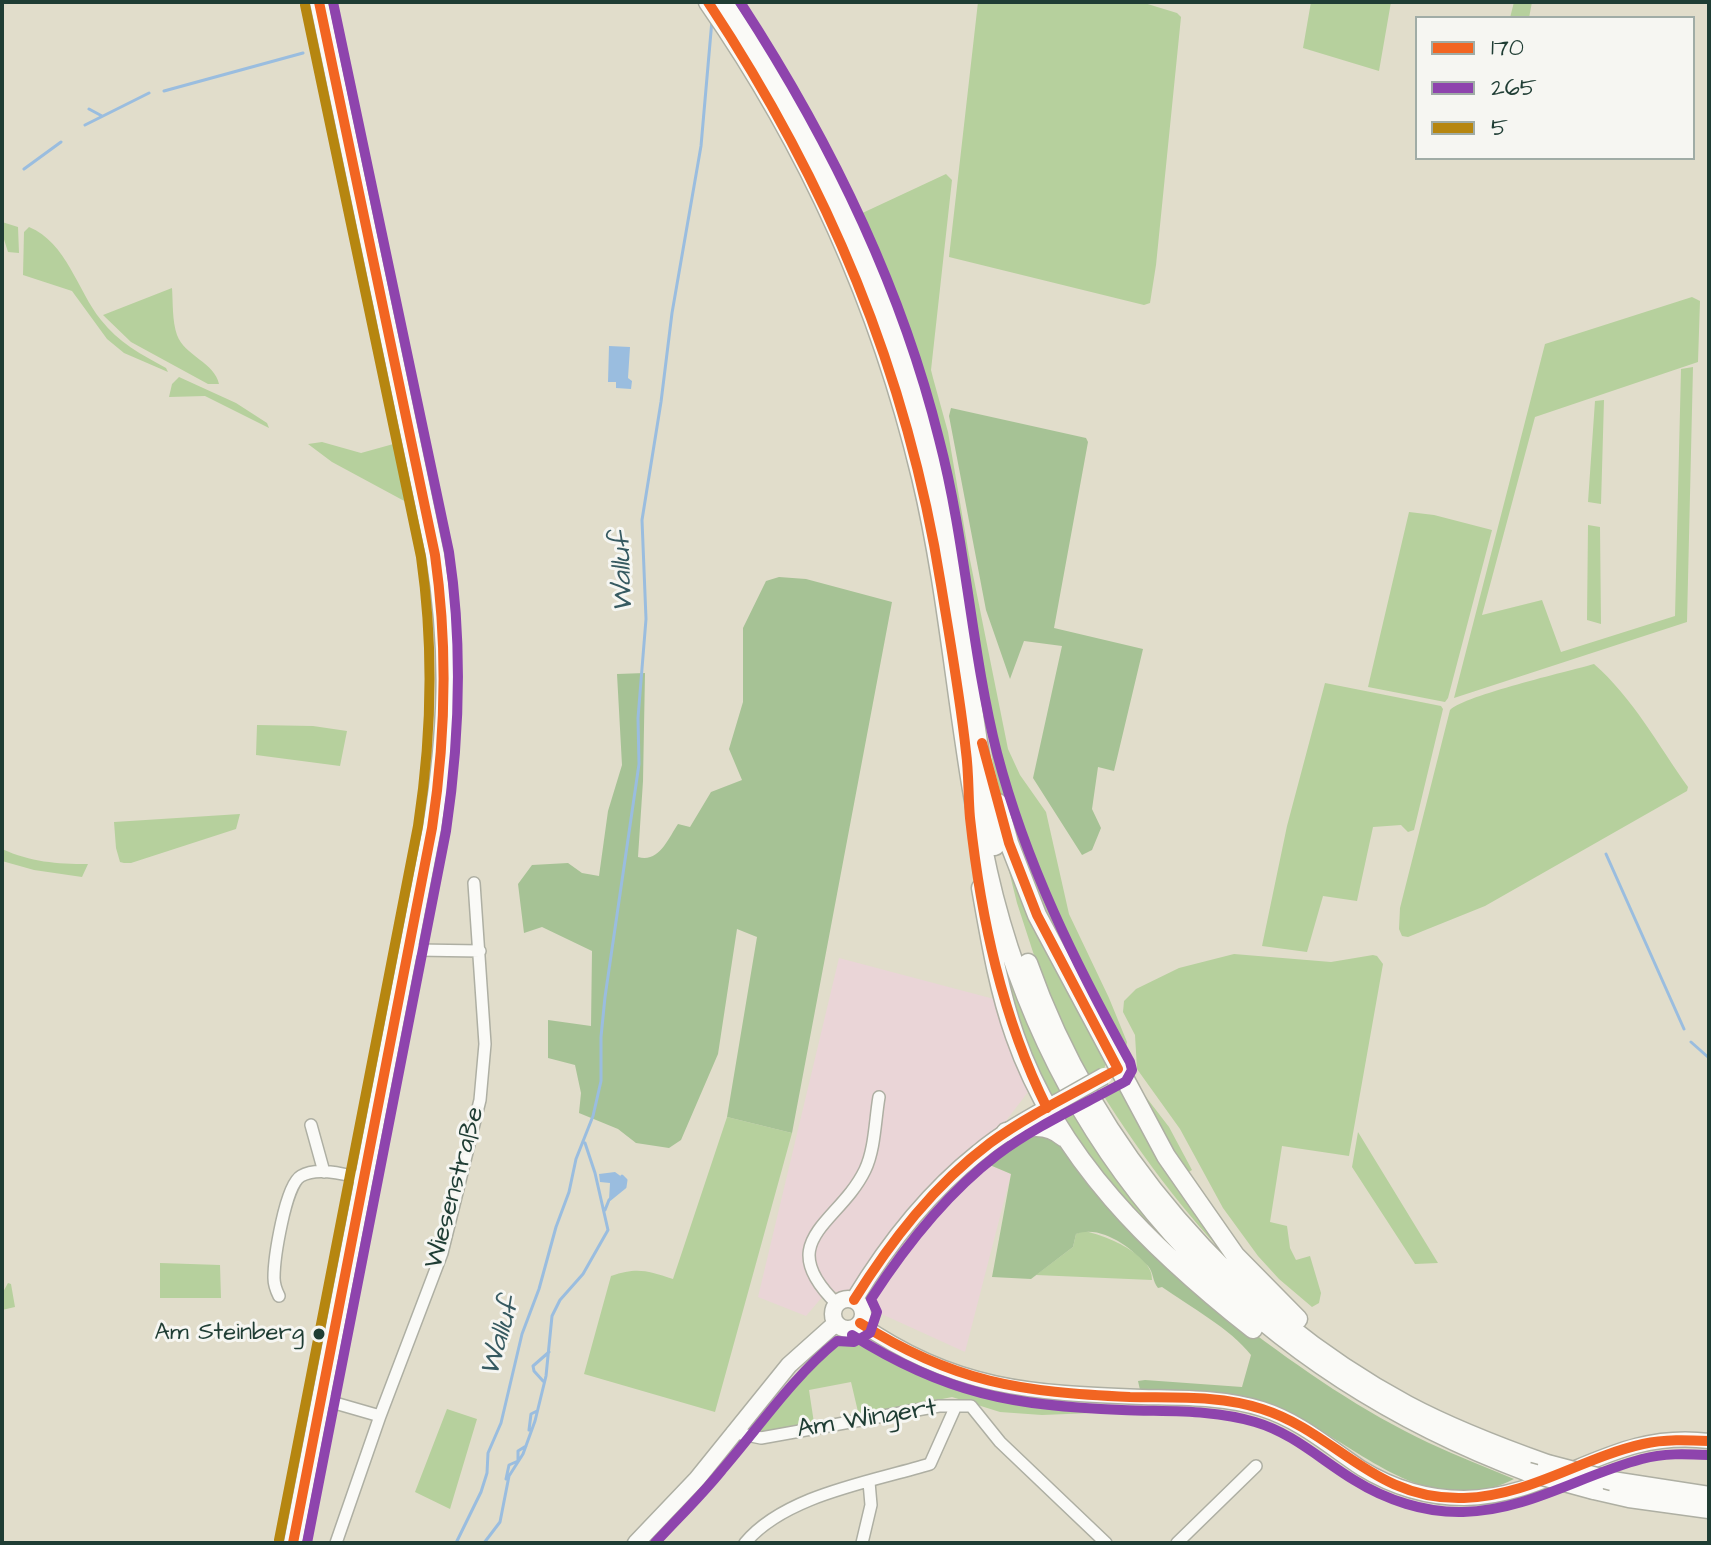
<!DOCTYPE html>
<meta charset="utf-8">
<style>
body{margin:0}
#map{position:relative;width:1711px;height:1545px;overflow:hidden;background:#e1ddcb;font-family:"Architects Daughter",sans-serif}
canvas{display:block}
.frame{position:absolute;inset:0;border:4px solid #1f3d34;pointer-events:none}
.legend{position:absolute;left:1415px;top:16px;width:280px;height:144px;box-sizing:border-box;background:#f6f6f2;border:2px solid #a0aca6;margin:0;padding:10px 14px;list-style:none;font-size:24px;color:#1f3d34}
.legend li{display:flex;align-items:center;gap:16px;height:40px}
.legend b{width:40px;border:2px solid #a0aca6}
</style>
<div id="map">
<canvas width="1711" height="1545"></canvas>
<div class="frame"></div>
<ul class="legend">
<li><b style="height:10px;background:#f26522"></b>170</li>
<li><b style="height:10px;background:#8e44ad"></b>265</li>
<li><b style="height:10px;background:#b68610"></b>5</li>
</ul>
</div>
<script>
const ctx = document.querySelector('canvas').getContext('2d');
ctx.lineJoin = 'round';
function fillPath(path, color) { ctx.fillStyle = color; ctx.fill(path, 'evenodd'); }
function stroke(path, color, width, dash) { ctx.strokeStyle = color; ctx.lineWidth = width; ctx.lineCap = dash ? 'butt' : 'round'; ctx.setLineDash(dash || []); ctx.stroke(path); }
function drawText(font, color, halo, rows, align = 'center') {
  ctx.font = font + ' "Architects Daughter",sans-serif'; ctx.lineWidth = 6; ctx.setLineDash([]); ctx.textBaseline = 'middle'; ctx.strokeStyle = halo; ctx.fillStyle = color; for (const [text, x, y, turn = 0] of rows) {
    ctx.save(); ctx.translate(x, y); ctx.rotate((+turn || 0) * Math.PI / 180); ctx.textAlign = isNaN(turn) ? turn : align; if (halo) ctx.strokeText(text, 0, 0); ctx.fillText(text, 0, 0); ctx.restore();
  }
}
fillPath(new Path2D(`
 M839,958L994,999L1028,1092L1002,1126L974,1147L985,1163L1011,1174L965,1352L875,1311L872,1292L875,1286L864,1279L846,1292L839,1293L829,1289L806,1316L758,1297Z`), '#ead5d7');
fillPath(new Path2D(`
 M978,2H1141L1177,13L1181,17L1156,265L1150,303L1144,305L949,257Z
 M1311,2H1391L1379,71L1303,48Z
 M1514,2H1532L1529,18H1510Z
 M946,174L952,180L931,370L933,378L948,432L969,555L1008,749L1020,775L1046,812L1069,914L1109,998L1127,1042L1124,1060L1057,945L1007,819L993,764L958,531L939,443L856,216Z
 M2,222L18,227L19,253L8,252L2,233Z
 M29,227C67,243 77,290 101,320C118,342 142,355 166,368L168,372L124,353L107,339L72,291L23,275L24,232Z
 M172,288C173,302 172,321 177,335C184,355 215,363 219,384H208L131,342L103,315Z
 M1692,297L1700,301L1698,362L1535,417L1482,615L1542,600L1561,652L1675,616L1681,369L1693,367L1687,622L1454,698L1545,344Z
 M179,377L236,403L267,423L269,428L205,396L169,397L172,384Z
 M1604,400L1601,504L1588,502L1595,401Z
 M322,442L361,453L397,443L408,503L332,462L308,444Z
 M1409,512L1434,515L1492,530L1448,698L1445,702L1368,687Z
 M1588,525L1600,527L1601,624L1587,620Z
 M1594,664C1633,698 1658,745 1688,787L1687,791L1485,906L1408,937L1402,936L1399,929L1400,908L1450,710C1466,695 1566,672 1594,664Z
 M1325,683L1441,706L1443,709L1414,830L1408,832L1401,825L1373,827L1357,901L1323,896L1307,952L1262,946L1287,826Z
 M257,725L313,726L347,731L340,766L256,755Z
 M240,814L236,829L131,863H124L120,862L116,848L114,822Z
 M1003,847L1106,1063L1104,1069L1088,1078L1045,989L1017,903Z
 M2,849C31,862 56,864 88,864L82,877L34,870L2,861Z
 M983,867L1066,1090L1053,1097L1049,1096L1018,1028Z
 M1234,954L1331,962L1373,955L1377,956L1383,964L1349,1156L1282,1146L1270,1222L1287,1226L1290,1248L1296,1260L1310,1256L1321,1293L1319,1303L1312,1307L1279,1279L1258,1256L1223,1208L1180,1129L1137,1069L1135,1035L1123,1012L1124,1001L1136,989L1179,968Z
 M1112,1083L1117,1084L1252,1283C1193,1224 1144,1161 1100,1090Z
 M1136,1084L1169,1127L1192,1170L1187,1173Z
 M1074,1104L1256,1327L1114,1194L1060,1113Z
 M727,1117L792,1133L715,1412L584,1374L611,1276C638,1267 647,1271 673,1279Z
 M1358,1132L1438,1263L1415,1264L1352,1167Z
 M1083,1231C1104,1234 1154,1255 1152,1280L1036,1275L1073,1247L1076,1234Z
 M160,1263L220,1265L221,1298H160Z
 M8,1283L11,1284L15,1307L2,1310V1294Z
 M833,1340L864,1342L907,1367L969,1392L1008,1400L1143,1411L1042,1415L1000,1412L952,1397L859,1416L851,1382L809,1390L814,1423L761,1433L752,1427L810,1358Z
 M447,1409L477,1419L450,1509L415,1492Z`), '#b6d09d');
fillPath(new Path2D(`
 M951,408L1086,438L1088,442L1054,628L1143,649L1114,771L1098,767L1092,809L1101,828L1092,850L1082,855L1033,778L1062,646L1024,641L1010,679L986,610L949,416Z
 M779,577L806,579L892,602L792,1133L727,1117L757,937L737,929L718,1054L681,1140L669,1148L636,1143L618,1129L579,1113L581,1093L575,1065L548,1058V1020L591,1026L592,951L542,927L524,933L518,884L532,865L568,863L582,873L599,876L608,811L622,765L617,674L645,673L643,781L638,857C659,863 668,839 678,824L690,827L711,792L742,780L729,749L743,702V628L766,581Z
 M1050,1133L1243,1325C1301,1369 1363,1412 1429,1443C1457,1456 1486,1467 1514,1479C1425,1525 1354,1439 1279,1409C1235,1390 1186,1392 1140,1390L1138,1381L1145,1380L1242,1387L1251,1355C1231,1329 1189,1306 1162,1287L1158,1288C1152,1281 1154,1273 1148,1266C1132,1248 1101,1224 1076,1234L1073,1247L1031,1279L992,1277L1011,1174L985,1163V1159L1020,1138Z`), '#a6c295');
fillPath(new Path2D(`
 M609,346L630,347L628,378L632,381L631,389L616,388V382H608Z
 M615,1172L626,1180L625,1187L609,1200L610,1183L600,1182L599,1174Z`), '#9abddf');
stroke(new Path2D(`
 M164,91L303,53
 M89,109L102,116
 M85,125L149,93
 M24,169L61,142
 M1606,854L1684,1029
 M1691,1042L1709,1058
 M605,1210L609,1200L625,1187L626,1180L622,1176
 M543,1381L534,1371L533,1366L549,1352
 M529,1430L531,1414L537,1411
 M506,1479L509,1465L518,1461V1451L526,1446
 M456,1543L481,1492L487,1473L488,1453L501,1423L522,1334L539,1289L556,1227L569,1192L576,1159L593,1116L601,1081V1037L605,997L639,764L638,718L646,619L642,520L661,402L672,313L701,146L712,20
 M484,1543L500,1522L509,1476L523,1454L535,1421L546,1376L552,1316L560,1300L583,1274L608,1230L595,1173L585,1143`), '#9abddf', 3);
const minor = new Path2D(`
 M417,950L480,951
 M311,1125L324,1172
 M279,1296C276,1290 274,1284 274,1278C274,1259 285,1185 301,1176C318,1166 345,1175 363,1178
 M837,1304C771,1240 839,1224 865,1170C875,1149 875,1120 879,1097
 M321,1399L380,1416
 M732,1432L761,1438L939,1406H971L1000,1442L1106,1543
 M336,1543L380,1416L442,1253L480,1100L485,1044L474,883
 M745,1543C785,1495 871,1482 930,1464L955,1408
 M862,1543L871,1505L869,1482
 M1177,1543L1256,1466`);
const tertiary = new Path2D(`
 M860,1323C954,1389 1032,1393 1142,1397C1182,1398 1224,1397 1262,1409C1300,1421 1328,1446 1361,1468C1392,1487 1428,1498 1464,1498C1555,1497 1612,1428 1709,1441`);
const secondary = new Path2D(`
 M833 1314a15 15 0 1 1 30 0a15 15 0 1 1-30 0Z
 M854,1300C886,1247 929,1192 978,1153C1002,1133 1029,1118 1056,1103
 M636,1543L697,1479L789,1365L836,1323`);
const primary = new Path2D(`
 M293,1543L432,828C448,731 451,652 435,555L319,2`);
const trunk = new Path2D(`
 M708,2C808,146 880,306 921,477C954,615 959,759 994,897C1066,1175 1263,1373 1528,1472
 M723,2C818,138 893,296 930,458C960,586 971,717 995,846
 M998,803L1009,843L1037,915L1166,1156L1235,1255L1298,1319
 M981,888C990,938 998,988 1015,1036C1058,1159 1153,1250 1253,1329
 M1028,963C1094,1150 1233,1311 1407,1405C1452,1429 1499,1447 1547,1464
 M1006,1132C1027,1127 1046,1122 1063,1137
 M1612,1481L1709,1496
 M1594,1490L1629,1498L1709,1509`);
stroke(minor, '#aeafa3', 14);
stroke(tertiary, '#aeafa3', 17);
stroke(secondary, '#aeafa3', 19);
stroke(primary, '#aeafa3', 21);
stroke(trunk, '#aeafa3', 21);
stroke(minor, '#fafaf7', 11);
stroke(tertiary, '#fafaf7', 14);
stroke(secondary, '#fafaf7', 16);
stroke(primary, '#fafaf7', 18);
stroke(trunk, '#fafaf7', 18);
const secondaryBridge = new Path2D(`
 M1058,1102L1104,1076`);
const trunkBridge = new Path2D(`
 M1547,1464L1612,1481
 M1528,1472L1594,1490`);
stroke(secondaryBridge, '#aeafa3', 19, []);
stroke(trunkBridge, '#aeafa3', 21, []);
stroke(secondaryBridge, '#fafaf7', 16);
stroke(trunkBridge, '#fafaf7', 18);
stroke(new Path2D(`
 M708,2C827,182 907,371 941,585C950,640 960,696 966,752C969,774 968,796 970,818C981,919 1002,1017 1047,1108
 M982,743L1009,843L1037,915L1118,1069
 M854,1300C891,1241 934,1185 990,1143C1030,1114 1075,1093 1118,1069
 M860,1323C954,1383 1021,1392 1130,1397C1174,1398 1220,1395 1262,1409C1337,1433 1374,1501 1464,1498C1529,1496 1581,1458 1643,1444C1665,1439 1687,1440 1709,1441
 M293,1543L432,828C446,736 448,647 435,555L319,2`), '#f26522', 10);
stroke(new Path2D(`
 M852,1335C946,1394 1014,1406 1122,1410C1166,1412 1212,1409 1255,1422C1293,1433 1321,1460 1354,1480C1386,1500 1425,1513 1463,1512C1527,1511 1581,1475 1642,1459C1664,1453 1686,1454 1708,1455
 M307,1543L446,831C460,737 463,646 449,552L333,2
 M655,1543C677,1519 701,1496 722,1470C760,1426 792,1378 837,1341L854,1342L870,1333L877,1312L871,1299C906,1245 946,1194 997,1155C1037,1125 1083,1105 1126,1081L1132,1070L1130,1062C1075,963 1026,864 997,753C971,650 966,542 939,439C900,282 828,137 740,2`), '#8e44ad', 10);
stroke(new Path2D(`
 M279,1540L418,826C432,735 434,648 421,557L305,5`), '#b68610', 10);
for (const [x, y, r, color] of [
 [319,1334,7,"#1f3d34"]
]) { const dot = new Path2D(); dot.arc(x, y, r, 0, 2 * Math.PI); ctx.fillStyle = color; ctx.fill(dot); stroke(dot, '#f6f6f2', 3); }
drawText('24px', '#1f3d34', '#f6f6f2', [
 ["Am Steinberg",304,1334]
], 'right');
drawText('26px', '#1f3d34', '#f6f6f2', [
 ["Wiesenstraße",456,1188,-75],
 ["Am Wingert",867,1420,-9]
]);
drawText('italic 28px', '#365a61', '#f6f6f2', [
 ["Walluf",624,572,-92],
 ["Walluf",502,1337,-74]
]);
</script>
